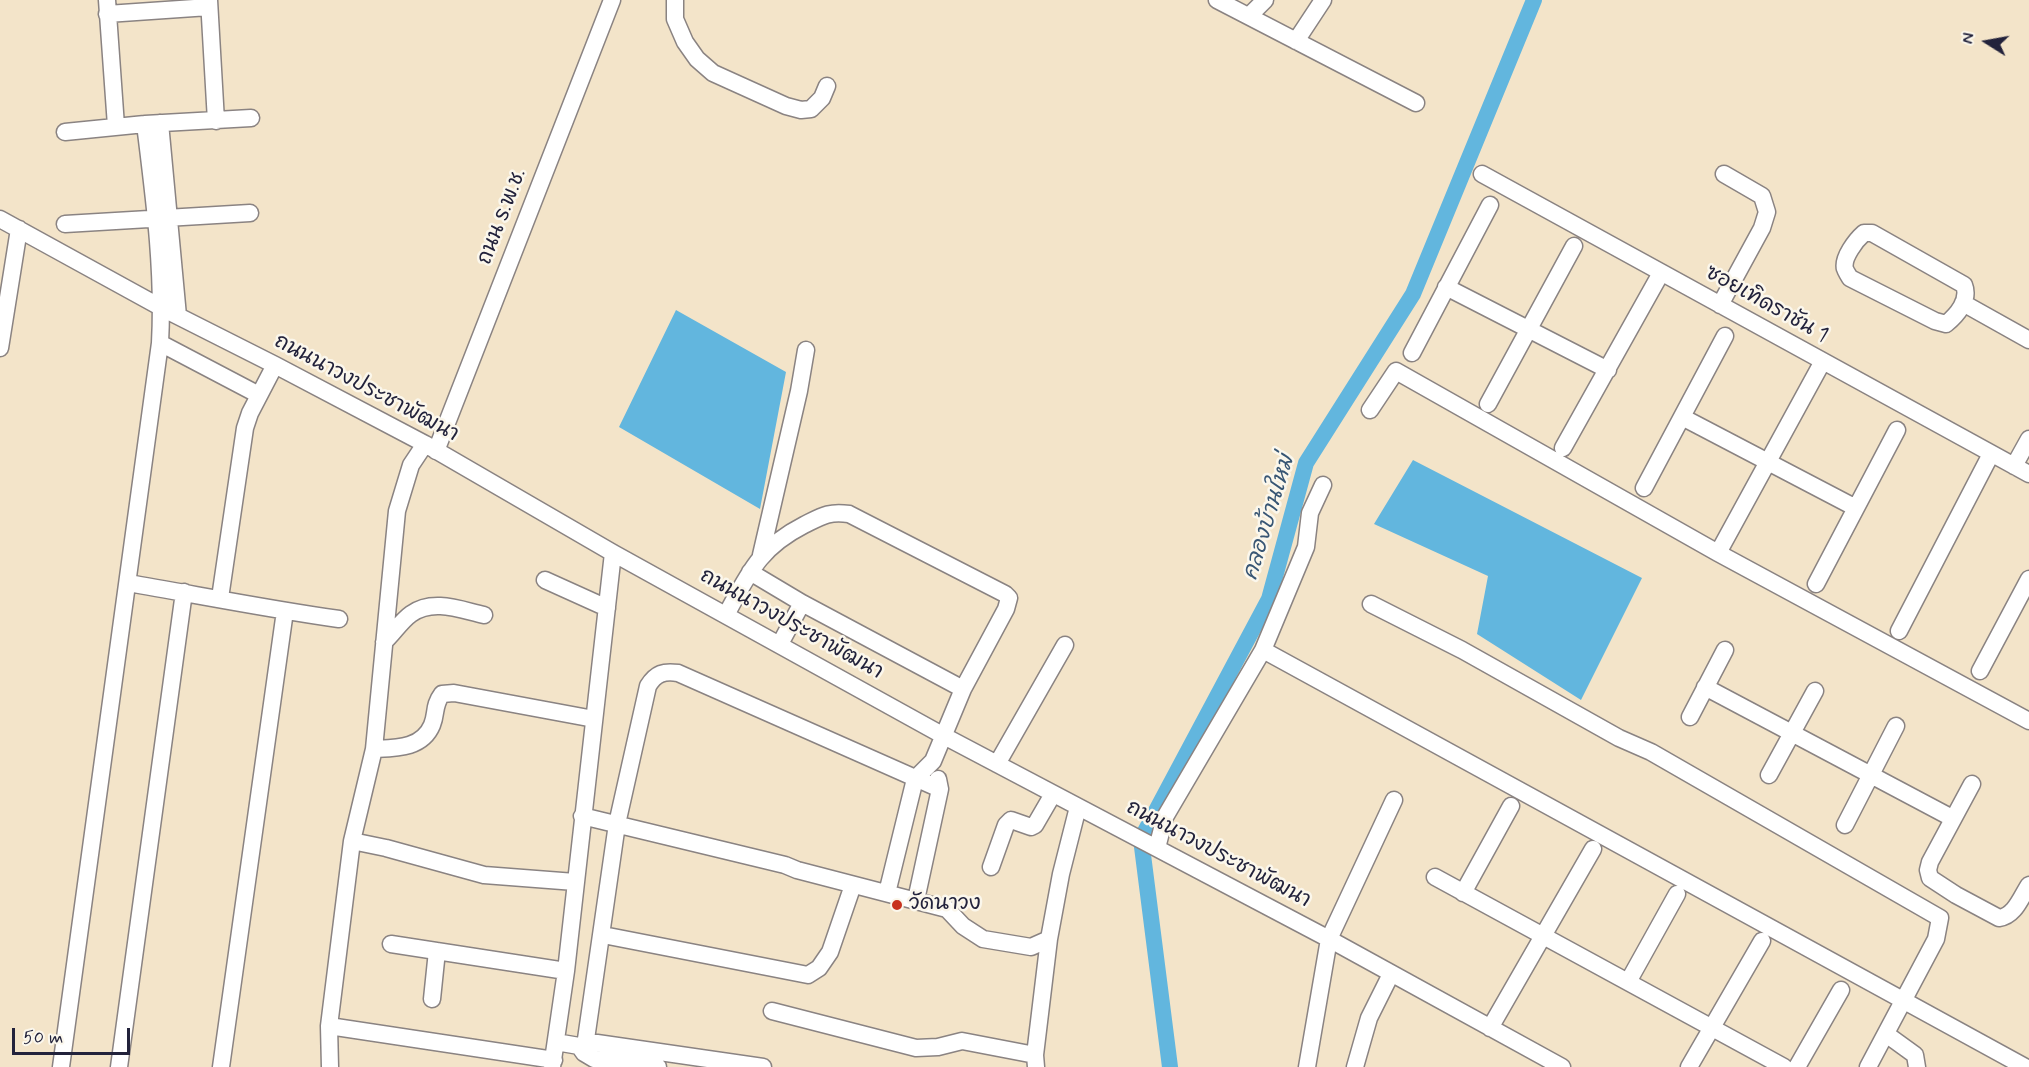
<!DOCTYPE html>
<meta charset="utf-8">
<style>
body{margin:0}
#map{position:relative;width:2029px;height:1067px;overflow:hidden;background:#f3e4c9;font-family:Mynerve,sans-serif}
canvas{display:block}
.north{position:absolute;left:1957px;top:12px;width:60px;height:60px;-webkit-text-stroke:4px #fbf7ec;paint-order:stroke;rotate:281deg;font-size:16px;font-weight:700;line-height:24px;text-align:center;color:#22223b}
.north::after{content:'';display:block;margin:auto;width:21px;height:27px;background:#22223b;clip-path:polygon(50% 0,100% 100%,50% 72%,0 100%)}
.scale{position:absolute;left:12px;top:1028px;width:118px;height:27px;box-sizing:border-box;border:3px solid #22223b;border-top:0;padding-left:8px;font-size:18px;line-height:21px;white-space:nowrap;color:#22223b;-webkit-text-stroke:4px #fbf7ec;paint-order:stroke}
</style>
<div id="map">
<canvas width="2029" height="1067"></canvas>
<div class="north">N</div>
<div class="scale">50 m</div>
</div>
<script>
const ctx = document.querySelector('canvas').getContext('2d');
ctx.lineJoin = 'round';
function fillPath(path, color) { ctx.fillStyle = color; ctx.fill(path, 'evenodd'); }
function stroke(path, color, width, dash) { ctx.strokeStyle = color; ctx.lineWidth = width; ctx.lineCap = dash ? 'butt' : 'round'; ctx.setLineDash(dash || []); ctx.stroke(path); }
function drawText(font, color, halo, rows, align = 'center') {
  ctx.font = font + ' Mynerve,"Playpen Sans Thai",sans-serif'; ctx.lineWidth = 5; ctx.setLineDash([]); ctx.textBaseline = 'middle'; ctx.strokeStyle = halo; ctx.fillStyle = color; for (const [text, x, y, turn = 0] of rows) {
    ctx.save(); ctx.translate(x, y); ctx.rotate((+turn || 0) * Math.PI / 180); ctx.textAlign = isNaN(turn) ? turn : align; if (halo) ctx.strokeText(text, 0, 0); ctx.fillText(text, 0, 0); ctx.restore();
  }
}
fillPath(new Path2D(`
 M676,310L786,372L760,509L619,427Z
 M1413,460L1642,578L1581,700L1477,634L1488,576L1374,524Z`), '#62b6de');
stroke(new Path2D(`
 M1170,1067L1141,839L1269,599L1306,463L1413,294L1534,0`), '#62b6de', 16);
const minor = new Path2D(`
 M107,0L116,126
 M209,0L216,121
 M675,0V19L685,42L697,59L713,73L786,106L801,110L811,109L822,98L827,86
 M1217,0L1416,103
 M107,14L209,7
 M1249,16L1265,0
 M1296,41L1323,0
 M160,123L178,316
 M65,132L145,124L251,118
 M1482,174L2029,474
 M0,219L162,308L275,365L425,444L613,553L944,736L1329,939L1562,1067
 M65,224L250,213
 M1864,233H1872L1964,285C1970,300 1957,315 1946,324L1935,321L1850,278C1850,278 1845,270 1845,269C1842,258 1856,240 1864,233Z
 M1446,287L1608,370
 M1963,303L2029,340
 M1720,305L1762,228L1767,212L1762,196L1724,174
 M160,343L259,395
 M0,348L19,229
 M1412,353L1490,205
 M1488,404L1574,246
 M1370,410L1396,371L1718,553L2029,721
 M1682,417L1856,508
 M425,444L411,465L397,511L374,749L352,841L386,848L484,875L575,882
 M1563,448L1661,273
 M436,451L612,0
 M2014,466L2029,439
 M1644,488L1725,336
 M1718,553L1823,361
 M761,555L799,391L806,350
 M750,572L802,603
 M545,580L607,608
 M128,583C198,595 268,609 339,619
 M1816,584L1897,430
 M220,598L245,428L250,413L275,365
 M1371,604L1462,650L1619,738L1651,752L1940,918L1936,939L1868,1067
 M726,615C749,573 759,548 804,525C822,516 829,511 849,514L1005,594L1009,598L1006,609L963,689L933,761L915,779L887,893
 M1899,631L1991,454
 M384,642C393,634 401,621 411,614C433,598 461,610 484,615
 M780,644L802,603L963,689
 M1263,650L2025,1067
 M1980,671L2029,579
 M1705,687L1952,818
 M1690,717L1725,650
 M374,749C395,748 422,749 432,725C437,713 433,706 442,694L454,693L594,719
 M997,764L1065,645
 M1769,775L1815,691
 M1972,784L1930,862L1928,870L1930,878L1956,895L1999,918C2015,916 2021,897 2029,885
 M582,816L785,865L797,870L947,909L963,926L983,939L1031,947L1049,939
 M1845,825L1896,726
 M1157,848L1165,817L1263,650L1306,547L1310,513L1323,485
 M991,867L1006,825L1011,820L1031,827L1035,825L1053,794
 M1435,877L1784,1067
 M1463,893L1511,806
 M916,900L940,789L938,779
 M603,935L808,975L819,968L830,952L853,885
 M391,944L566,971
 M1628,982L1677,894
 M432,999L437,951
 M772,1011L916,1048L938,1047L962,1041L1035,1055
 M329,1026L554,1060
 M1490,1028L1593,849
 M1886,1034L1915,1055L1917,1067
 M556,1042L579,1046L597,1043L763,1067
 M579,1046L584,1053L594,1059L658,1067
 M584,1053L617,824L648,686C656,673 664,671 678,673L940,789
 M61,1067L160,343C164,270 154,197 145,124
 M119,1067L184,592
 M221,1067L285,611
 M330,1067L329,1026L352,841
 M552,1067L566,971L613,553
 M1036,1067L1035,1055L1049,939L1061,874L1078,807
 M1307,1067L1329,939L1394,800
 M1355,1067L1369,1018L1391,974
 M1689,1067L1762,941
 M1797,1067L1841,990`);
stroke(minor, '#8a8382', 19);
stroke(minor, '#fff', 16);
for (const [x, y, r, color] of [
 [897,905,6,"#c8321e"]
]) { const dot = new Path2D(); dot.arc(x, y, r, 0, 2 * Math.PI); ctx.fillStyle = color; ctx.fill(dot); stroke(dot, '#fbf7ec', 2); }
drawText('21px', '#22223b', '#fbf7ec', [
 ["ถนน ร.พ.ช.",503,217,-69],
 ["ซอยเทิดราชัน 1",1766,305,29],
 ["ถนนนาวงประชาพัฒนา",366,389,28],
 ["ถนนนาวงประชาพัฒนา",791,625,29],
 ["ถนนนาวงประชาพัฒนา",1218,855,28]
]);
drawText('21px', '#22223b', '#fbf7ec', [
 ["วัดนาวง",909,905]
], 'left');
drawText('italic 22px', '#385674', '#fbf7ec', [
 ["คลองบ้านใหม่",1270,518,-73]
]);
</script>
